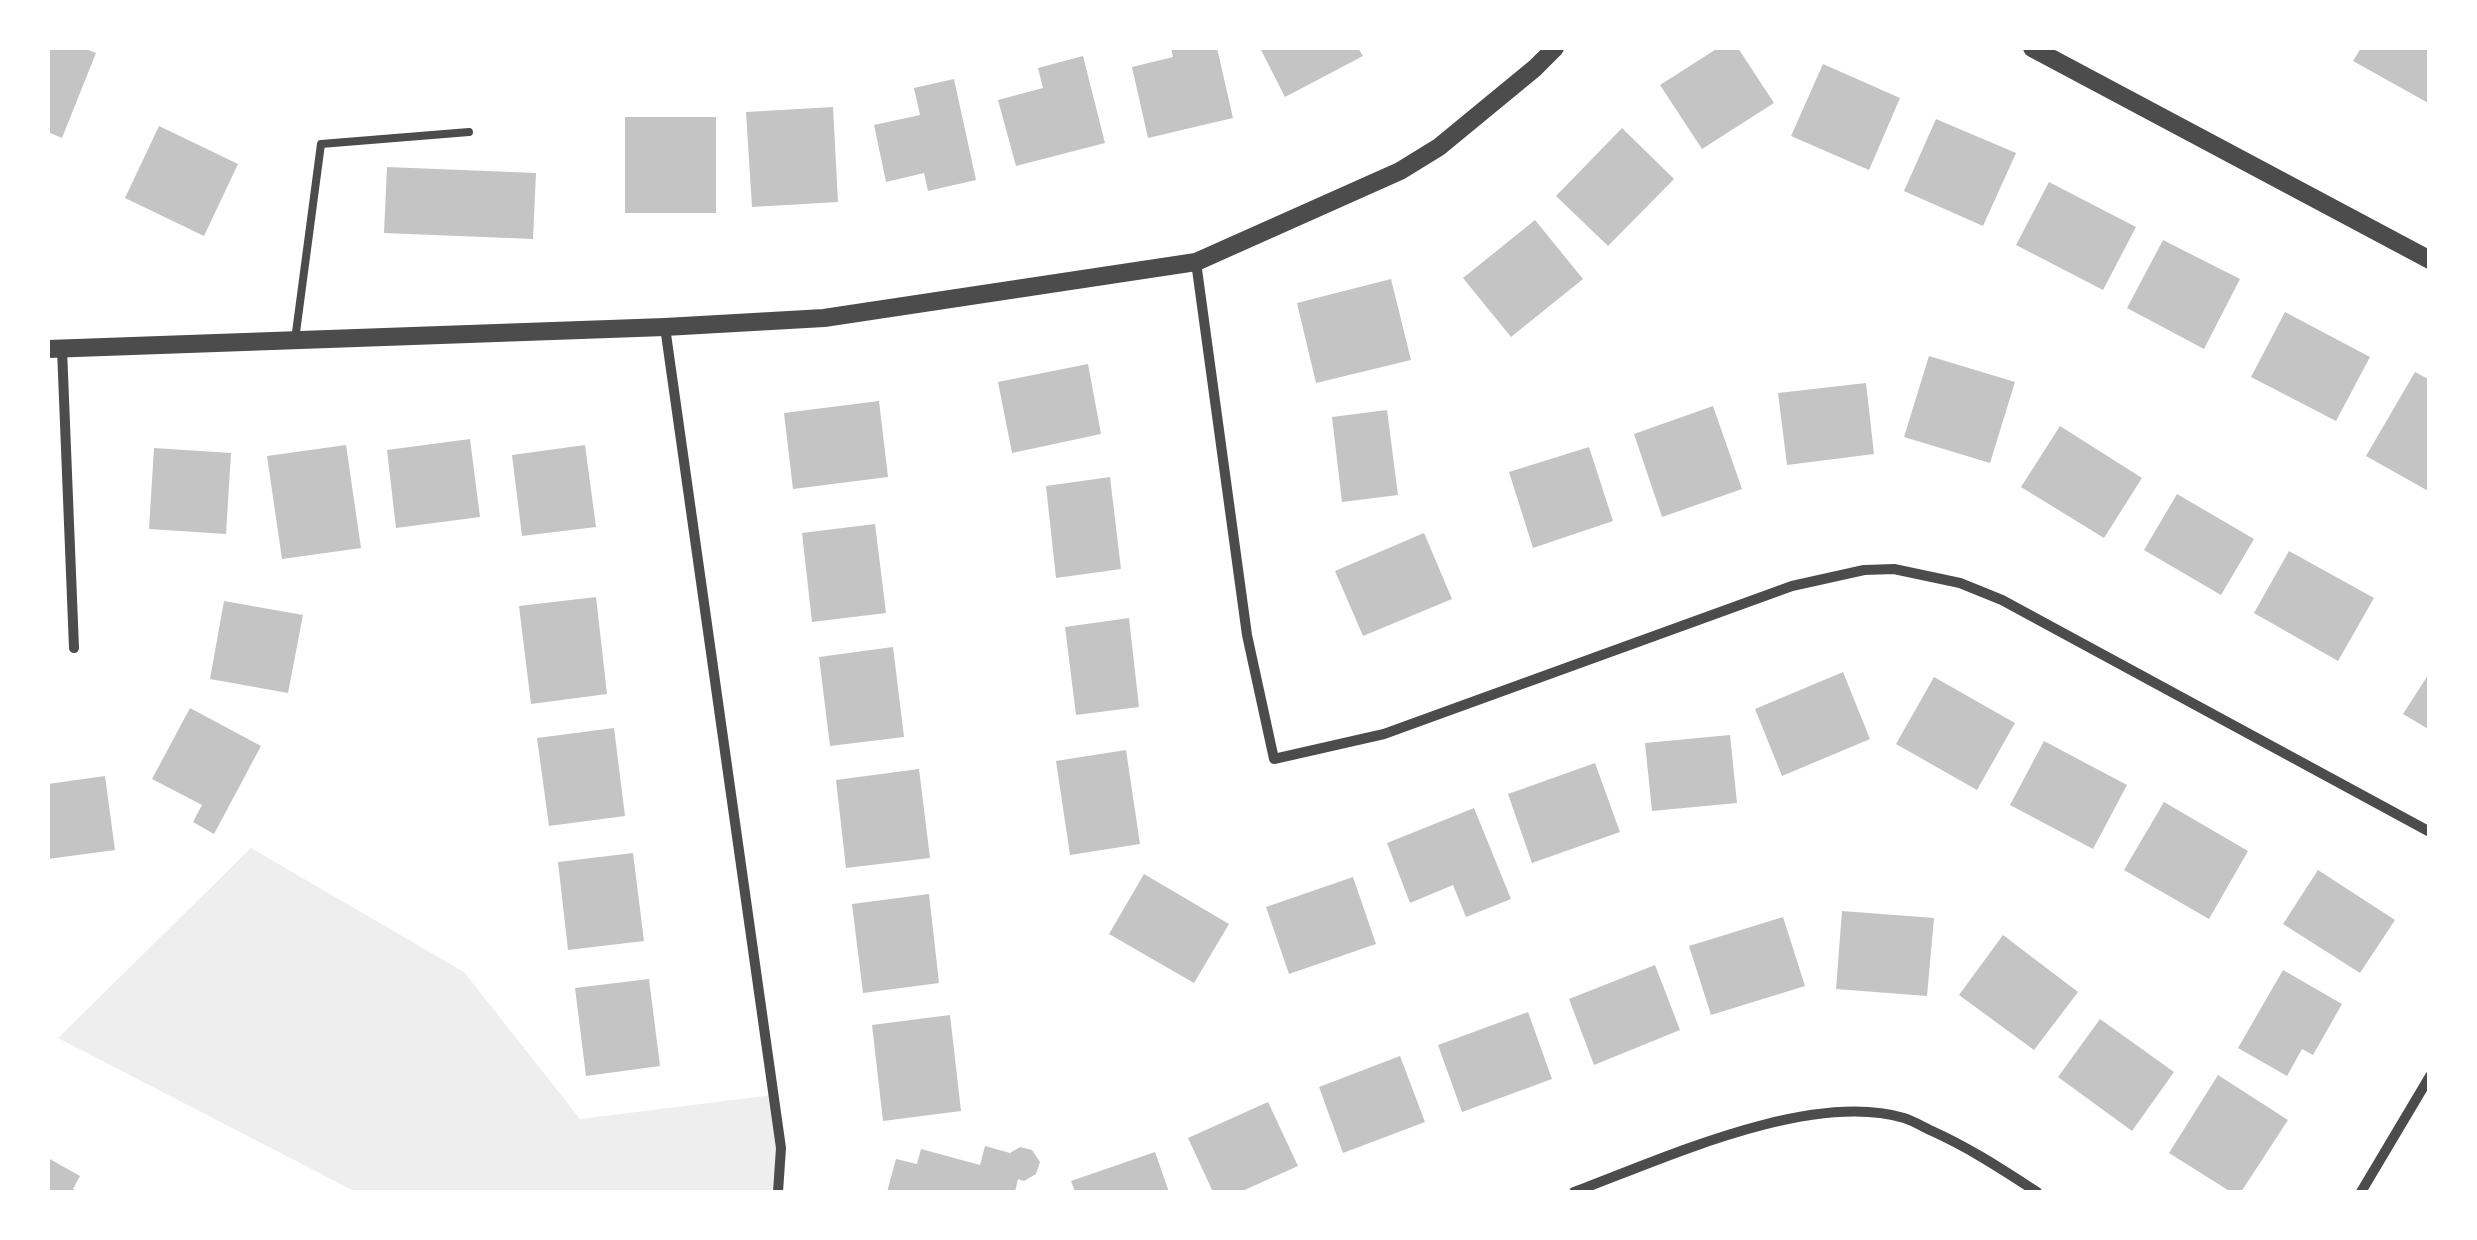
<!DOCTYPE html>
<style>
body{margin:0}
#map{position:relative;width:2477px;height:1240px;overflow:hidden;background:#fff;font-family:Spectral,serif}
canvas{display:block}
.frame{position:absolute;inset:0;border:50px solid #fff;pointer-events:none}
</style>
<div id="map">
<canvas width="2477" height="1240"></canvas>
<div class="frame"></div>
</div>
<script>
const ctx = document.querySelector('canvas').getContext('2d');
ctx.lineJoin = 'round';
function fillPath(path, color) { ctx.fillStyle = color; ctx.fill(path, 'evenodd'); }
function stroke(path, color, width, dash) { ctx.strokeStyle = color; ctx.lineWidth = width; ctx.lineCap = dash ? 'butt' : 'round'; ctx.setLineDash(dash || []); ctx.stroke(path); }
fillPath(new Path2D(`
 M251,848L464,972L580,1119L773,1095L781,1148L778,1192H356L58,1038Z`), '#eee');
fillPath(new Path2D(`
 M48,48H83L96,53L62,138L48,132Z
 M1171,48H1217L1233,118L1148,138L1132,67L1173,57Z
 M1260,48H1358L1363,56L1285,97Z
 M1718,48H1738L1774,103L1702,149L1660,85Z
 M2361,48H2430V104L2353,61Z
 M1083,56L1105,143L1016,166L998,100L1043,88L1038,68Z
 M1823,64L1900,98L1869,170L1791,136Z
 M954,79L976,180L928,191L924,173L886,182L874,125L920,115L914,88Z
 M833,107L838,202L752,207L746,112Z
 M625,117H716V213H625Z
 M1936,119L2016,153L1983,226L1904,191Z
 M159,126L238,164L204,236L125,198Z
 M1622,128L1674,179L1608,246L1556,196Z
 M387,167L536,173L533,239L384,233Z
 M2049,182L2136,227L2103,290L2016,245Z
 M1535,220L1583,279L1511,337L1463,278Z
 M2163,240L2240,279L2204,349L2127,308Z
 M1391,279L1411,360L1316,383L1297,303Z
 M2285,312L2370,357L2336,421L2251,377Z
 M1929,356L2015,382L1990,463L1904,437Z
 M1088,364L1101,434L1012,453L998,382Z
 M2415,372L2430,380V492L2366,456Z
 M1866,383L1874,454L1787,465L1778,393Z
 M879,401L888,477L793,489L784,413Z
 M1713,406L1742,489L1662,517L1634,434Z
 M1387,410L1398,495L1342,502L1332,417Z
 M2060,426L2142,478L2104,538L2021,487Z
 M470,439L480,517L396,528L387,450Z
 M346,445L361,548L282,559L267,456Z
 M585,445L596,527L522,536L512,455Z
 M1589,447L1613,521L1533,548L1509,472Z
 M154,448L231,453L226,534L149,529Z
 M1110,477L1121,569L1056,578L1046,486Z
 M2177,494L2254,539L2221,595L2144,550Z
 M875,524L886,613L812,622L802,533Z
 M1424,533L1452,599L1363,636L1335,571Z
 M2289,551L2374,598L2338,661L2254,613Z
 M596,597L607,694L531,704L519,606Z
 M224,601L303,615L288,693L210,679Z
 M1129,618L1139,707L1076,715L1065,627Z
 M893,647L904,737L830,746L819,657Z
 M1843,672L1870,739L1782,776L1755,709Z
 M2430,672V730L2403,714Z
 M1934,677L2015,723L1977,790L1896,744Z
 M190,708L261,746L214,834L193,822L202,805L152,779Z
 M614,728L625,816L549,826L537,738Z
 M1730,735L1737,803L1652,811L1645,743Z
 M2044,741L2127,785L2093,849L2010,805Z
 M1126,750L1140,844L1070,855L1056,761Z
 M1595,763L1620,832L1532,863L1508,794Z
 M919,769L930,858L846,868L836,780Z
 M105,776L115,850L48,859V784Z
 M2164,802L2248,851L2209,919L2124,870Z
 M1474,808L1511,899L1466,917L1453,885L1410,903L1387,843Z
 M633,853L644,941L568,950L558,862Z
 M2318,870L2395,920L2360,973L2283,924Z
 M1144,874L1229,924L1194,983L1109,934Z
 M1353,877L1376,944L1289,974L1266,907Z
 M929,894L939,983L863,993L852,904Z
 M1842,911L1934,918L1927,996L1836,989Z
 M1783,917L1805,986L1711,1015L1689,946Z
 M2003,935L2078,992L2034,1050L1959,995Z
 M1655,965L1680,1030L1594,1065L1569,999Z
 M2283,970L2342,1004L2313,1055L2302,1049L2287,1076L2238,1048Z
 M649,979L660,1066L586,1076L575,988Z
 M1528,1012L1552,1079L1462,1112L1438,1045Z
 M950,1015L961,1111L883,1121L872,1025Z
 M2100,1019L2174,1072L2132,1131L2058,1077Z
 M1400,1056L1425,1122L1343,1153L1319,1087Z
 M2218,1075L2288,1120L2241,1192H2231L2169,1153Z
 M1268,1102L1298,1166L1240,1192H1213L1188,1138Z
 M985,1146L1010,1153L1020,1147L1032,1150L1040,1162L1036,1174L1024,1181L1018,1179L1015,1192H887L896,1159L917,1164L921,1149L980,1165Z
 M1155,1152L1169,1192H1075L1071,1181Z
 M48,1158L80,1176L73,1189L79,1192H48Z`), '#c4c4c4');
stroke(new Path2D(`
 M295,340L321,144L469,132`), '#4c4c4c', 8);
stroke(new Path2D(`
 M1196,262L1247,635L1274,759L1384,734L1792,586L1864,570L1894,569L1960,583L2002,600L2430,832
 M665,327L781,1148L778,1192
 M62,349L74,648
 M1574,1192C1663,1159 1810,1090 1904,1118C1914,1121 1923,1127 1932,1131C1970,1148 2003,1170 2037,1192
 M2361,1192L2430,1076`), '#4c4c4c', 10);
stroke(new Path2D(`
 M2032,48L2430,260
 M48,349L665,327L824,318L1196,262L1400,171L1439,147L1535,68L1555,48`), '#4c4c4c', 18);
</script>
